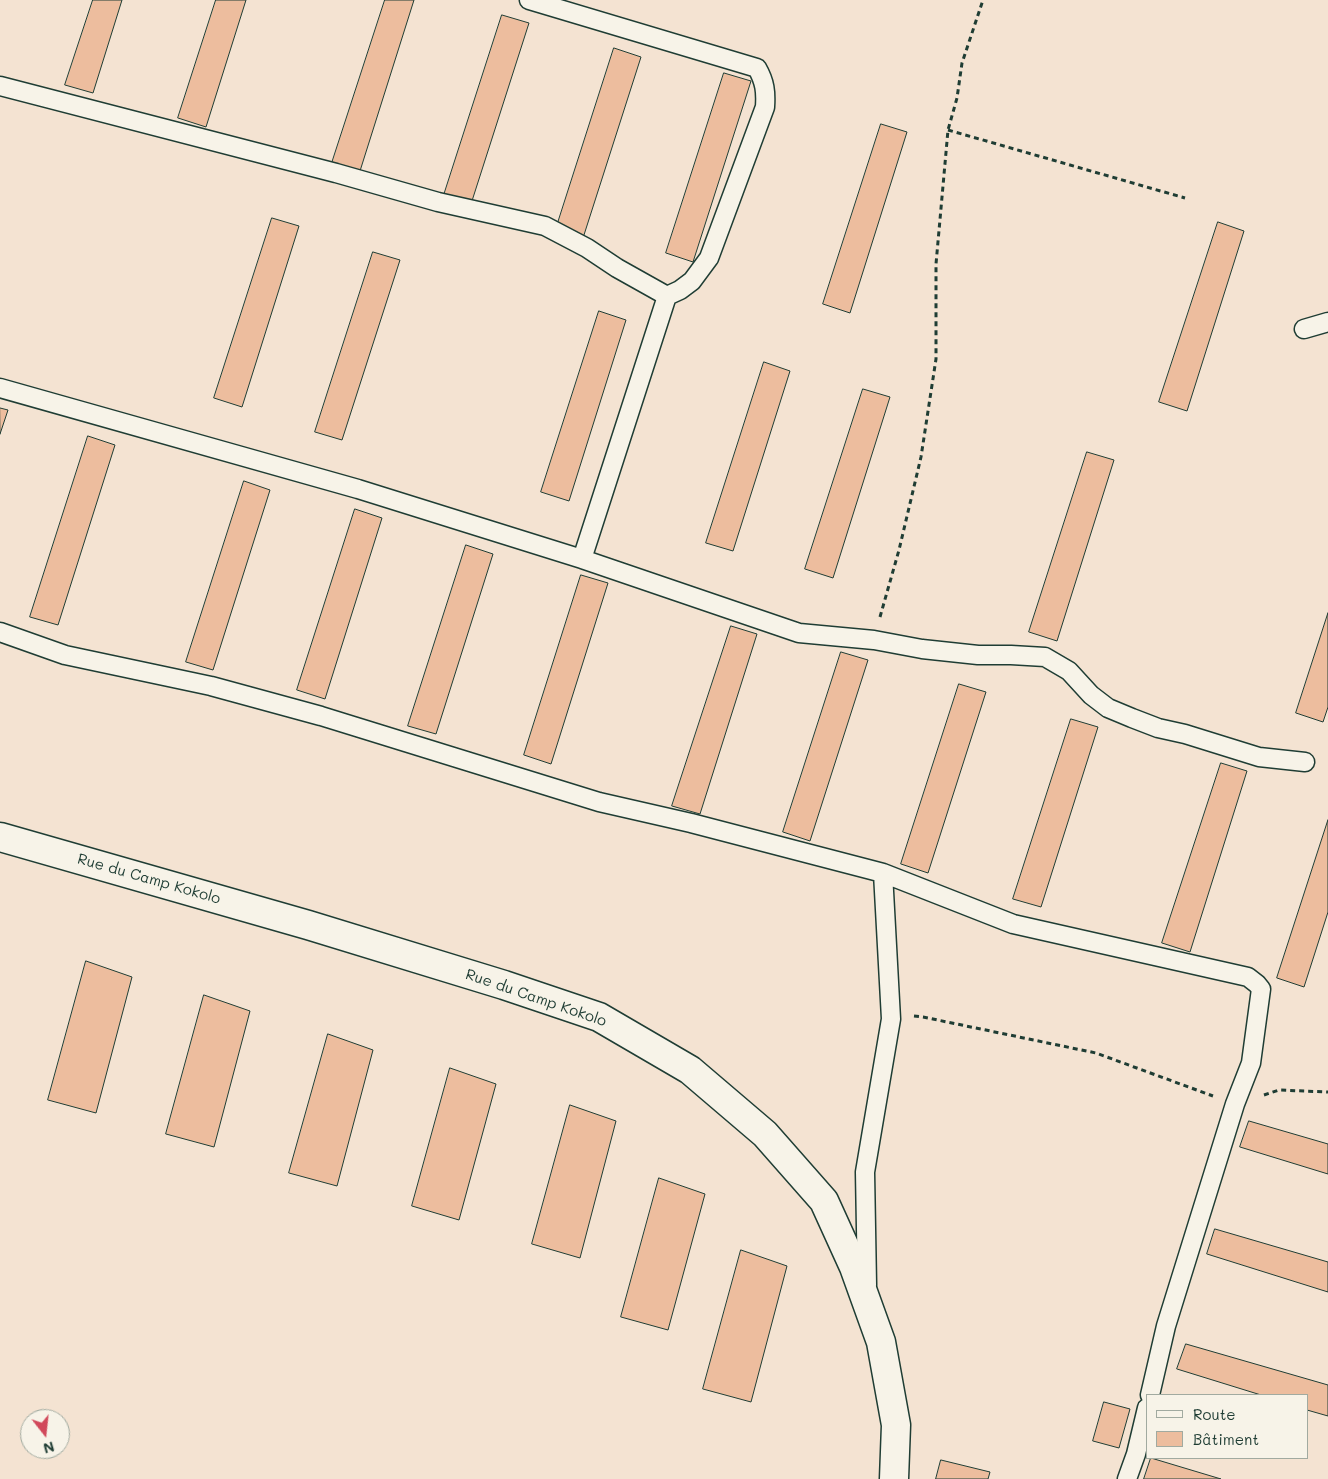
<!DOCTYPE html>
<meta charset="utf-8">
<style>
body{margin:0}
#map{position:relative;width:1328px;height:1479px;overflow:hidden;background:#f4e3d2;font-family:Mali,sans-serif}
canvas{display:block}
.legend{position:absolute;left:1146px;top:1394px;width:162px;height:65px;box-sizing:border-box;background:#f7f3e8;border:1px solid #a1aaa0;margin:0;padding:6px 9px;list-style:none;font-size:15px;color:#1f3d34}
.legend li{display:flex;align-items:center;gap:10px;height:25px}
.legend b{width:25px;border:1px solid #a1aaa0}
.north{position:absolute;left:20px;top:1409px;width:50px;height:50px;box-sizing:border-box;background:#f7f3e8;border:1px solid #a1aaa0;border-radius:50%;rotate:164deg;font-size:14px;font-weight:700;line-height:20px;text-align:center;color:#1f3d34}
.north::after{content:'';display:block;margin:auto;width:18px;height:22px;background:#d1495b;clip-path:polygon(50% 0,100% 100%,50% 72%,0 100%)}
</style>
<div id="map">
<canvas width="1328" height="1479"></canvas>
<ul class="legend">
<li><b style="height:6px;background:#f7f3e8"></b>Route</li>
<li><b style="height:14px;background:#edbd9e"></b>Bâtiment</li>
</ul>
<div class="north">N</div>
</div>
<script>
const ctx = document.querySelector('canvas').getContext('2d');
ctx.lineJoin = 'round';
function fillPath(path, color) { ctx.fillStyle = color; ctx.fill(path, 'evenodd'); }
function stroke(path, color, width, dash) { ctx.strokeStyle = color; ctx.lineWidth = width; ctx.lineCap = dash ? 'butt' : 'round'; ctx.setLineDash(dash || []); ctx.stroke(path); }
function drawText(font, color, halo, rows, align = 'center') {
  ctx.font = font + ' Mali,sans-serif'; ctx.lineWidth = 4.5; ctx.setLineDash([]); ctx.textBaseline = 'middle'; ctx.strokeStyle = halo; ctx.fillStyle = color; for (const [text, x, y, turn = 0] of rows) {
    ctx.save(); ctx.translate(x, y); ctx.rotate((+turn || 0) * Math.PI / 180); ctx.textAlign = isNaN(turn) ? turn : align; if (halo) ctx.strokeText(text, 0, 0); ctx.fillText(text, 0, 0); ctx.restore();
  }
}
const building = new Path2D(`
 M93,0H122L93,93L65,85Z
 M216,0H246L206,127L178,118Z
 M385,0H414L360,171L332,163Z
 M502,15L529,23L471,204L444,195Z
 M614,48L641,57L583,238L556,229Z
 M724,73L751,81L693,262L666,253Z
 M881,124L907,132L850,313L823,304Z
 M272,218L299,226L242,407L214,398Z
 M1218,222L1244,231L1187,411L1159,402Z
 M373,252L400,260L342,440L315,432Z
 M599,311L626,320L569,501L541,492Z
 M764,362L790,371L733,551L706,543Z
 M863,389L890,397L833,578L805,569Z
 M0,408L8,410L0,434Z
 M88,436L115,445L58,625L30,617Z
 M1087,452L1114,460L1057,641L1029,632Z
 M244,481L270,490L213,670L186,662Z
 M355,509L382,518L325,699L297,690Z
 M466,545L493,554L436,734L408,726Z
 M581,575L608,583L551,764L524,755Z
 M1328,613V707L1323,722L1296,713Z
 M731,626L757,634L700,814L672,806Z
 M841,652L868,660L810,841L783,832Z
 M959,684L986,692L928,873L901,864Z
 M1071,719L1098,727L1041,907L1013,899Z
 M1221,763L1247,771L1190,952L1162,943Z
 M1328,820V912L1304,987L1277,978Z
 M86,961L132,977L96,1113L48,1100Z
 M204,995L250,1011L214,1147L166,1134Z
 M328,1034L373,1050L337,1186L289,1173Z
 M450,1068L496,1084L459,1220L412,1206Z
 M570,1105L616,1121L580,1258L532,1244Z
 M1249,1121L1328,1144V1174L1240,1147Z
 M659,1178L705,1194L668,1330L621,1317Z
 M1215,1229L1328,1262V1292L1207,1254Z
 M741,1250L787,1266L751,1402L703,1389Z
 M1186,1344L1328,1385V1416L1307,1410V1395H1261L1177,1369Z
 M1104,1402L1130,1409L1119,1448L1093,1441Z
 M1151,1458L1221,1479H1144Z
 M941,1460L990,1472L988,1479H936Z`);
fillPath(building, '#edbd9e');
stroke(building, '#1f3d34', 1);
const service = new Path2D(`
 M529,0L757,68C765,82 766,92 765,107L709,258L692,281L680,290L667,296L582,559
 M0,86L336,173L438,202L545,226L587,248L617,268L667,296
 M1304,329L1328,322
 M0,388L358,489L582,559L799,633L874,640L922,649L978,655H1011L1045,657L1069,671L1091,695L1108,708L1132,718L1158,728L1185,734L1259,757L1305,762
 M0,632L65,655L211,686L321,716L599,802L691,823L883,873L1013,924L1248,977L1257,984L1261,989L1251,1063L1235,1104L1166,1326L1150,1395
 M867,1285L865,1172L891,1019L883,873
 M1127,1479L1136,1454L1147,1408`);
const minor = new Path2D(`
 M0,837L308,925L504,985L599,1017L690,1070L765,1134L824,1201L854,1267L881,1342L896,1425L894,1479`);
stroke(service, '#1f3d34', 21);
stroke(minor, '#1f3d34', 31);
stroke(new Path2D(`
 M948,130L1185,198
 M880,617L899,550L921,457L936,359V264L948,130L957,98L962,63L983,0
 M914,1016L923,1017L1096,1053L1213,1096
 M1264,1095L1279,1090L1328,1092`), '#1f3d34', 3, [5, 4]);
stroke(service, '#f7f3e8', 18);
stroke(minor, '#f7f3e8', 28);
drawText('15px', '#1f3d34', '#f7f3e8', [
 ["Rue du Camp Kokolo",149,879,16],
 ["Rue du Camp Kokolo",536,998,19]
]);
</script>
